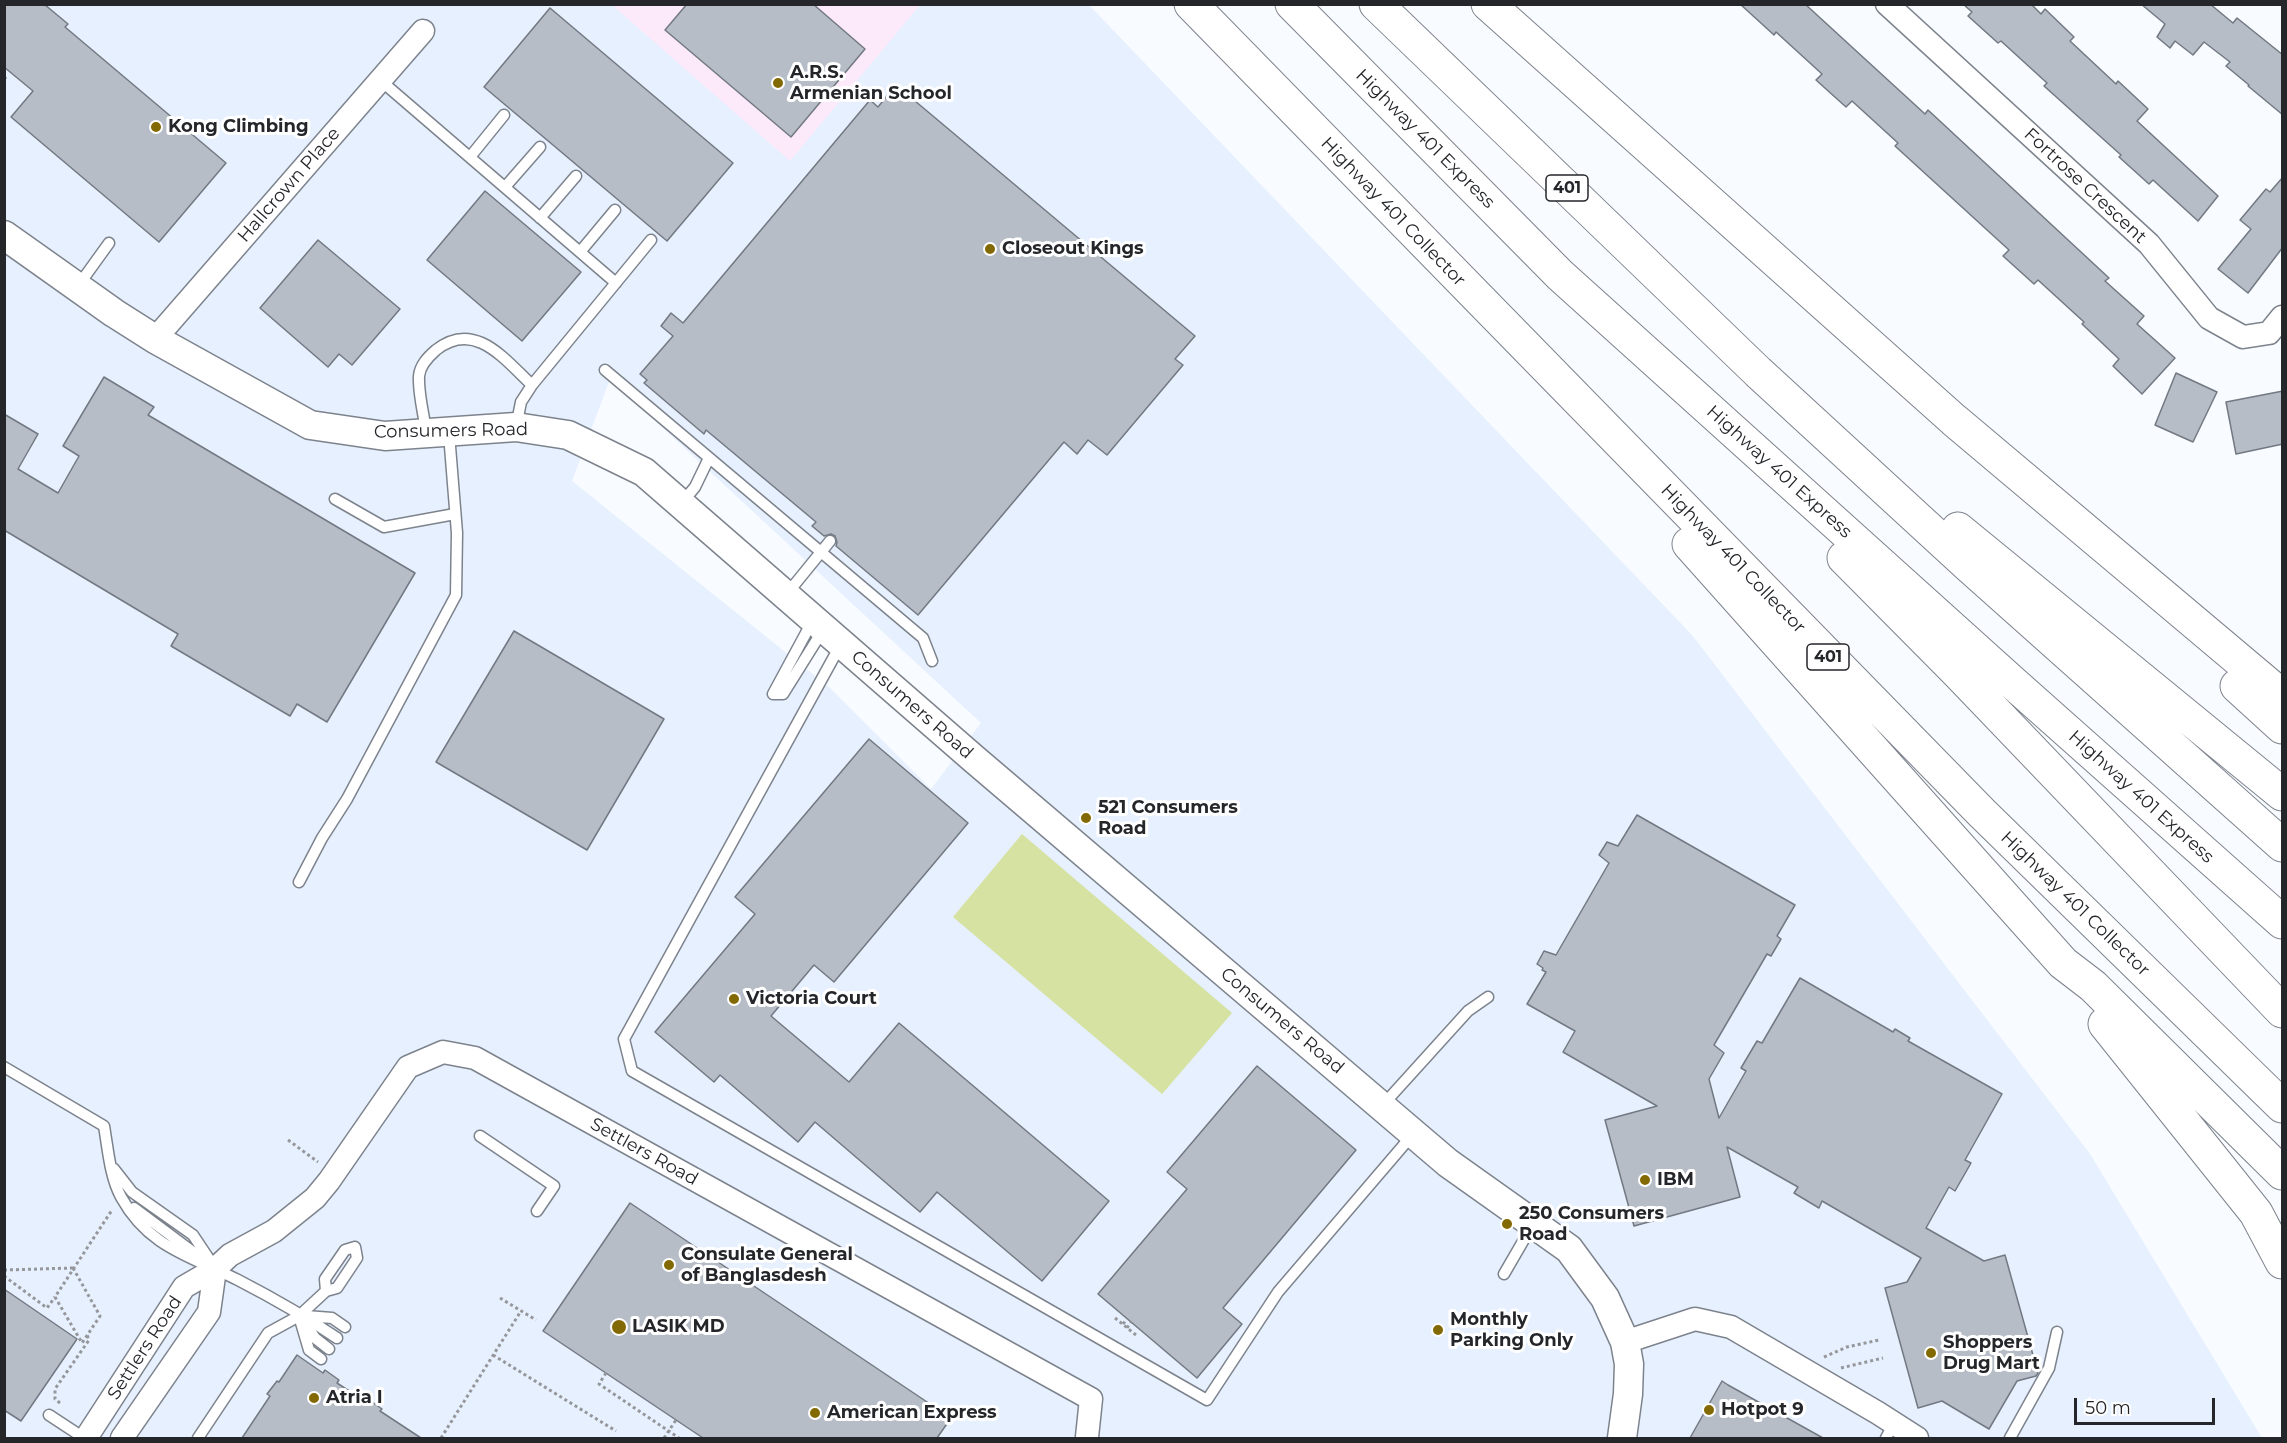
<!DOCTYPE html>
<style>
body{margin:0}
#map{position:relative;width:2287px;height:1443px;overflow:hidden;background:#f8fbff;font-family:Montserrat,sans-serif}
canvas{display:block}
.frame{position:absolute;inset:0;border:6px solid #24262a;pointer-events:none}
.scale{position:absolute;left:2074px;top:1398px;width:141px;height:27px;box-sizing:border-box;border:3px solid #24262a;border-top:0;padding-left:8px;font-size:18px;line-height:21px;white-space:nowrap;color:#24262a;-webkit-text-stroke:4px #fff;paint-order:stroke}
</style>
<div id="map">
<canvas width="2287" height="1443"></canvas>
<div class="frame"></div>
<div class="scale">50 m</div>
</div>
<script>
const ctx = document.querySelector('canvas').getContext('2d');
ctx.lineJoin = 'round';
function fillPath(path, color) { ctx.fillStyle = color; ctx.fill(path, 'evenodd'); }
function stroke(path, color, width, dash) { ctx.strokeStyle = color; ctx.lineWidth = width; ctx.lineCap = dash ? 'butt' : 'round'; ctx.setLineDash(dash || []); ctx.stroke(path); }
function drawText(font, color, halo, rows, align = 'center') {
  ctx.font = font + ' Montserrat,sans-serif'; ctx.lineWidth = 6; ctx.setLineDash([]); ctx.textBaseline = 'middle'; ctx.strokeStyle = halo; ctx.fillStyle = color; for (const [text, x, y, turn = 0] of rows) {
    ctx.save(); ctx.translate(x, y); ctx.rotate((+turn || 0) * Math.PI / 180); ctx.textAlign = isNaN(turn) ? turn : align; if (halo) ctx.strokeText(text, 0, 0); ctx.fillText(text, 0, 0); ctx.restore();
  }
}
fillPath(new Path2D(`
 M5,4L1089,5L1692,635L2090,1154L2262,1438H5ZM610,379L981,723L931,789L830,688L572,481Z`), '#e7f0fe');
fillPath(new Path2D(`
 M612,5H920L790,161Z`), '#fceafb');
fillPath(new Path2D(`
 M1022,834L1232,1013L1162,1094L953,917Z`), '#d6e2a2');
const building = new Path2D(`
 M4,4H44L68,24L65,27L226,163L159,242L11,117L33,91L4,67Z
 M687,4H813L865,49L791,137L665,30Z
 M1740,4H1805L1925,114L1928,110L2109,278L2105,281L2144,316L2137,324L2175,358L2142,394L2113,366L2119,359L2082,324L2084,322L2038,280L2034,284L2003,256L2009,250L1895,146L1898,143L1852,101L1846,107L1816,80L1822,74L1776,32L1774,35Z
 M1963,4H2031L2041,14L2045,9L2074,37L2070,41L2116,84L2118,81L2148,109L2137,121L2218,196L2198,221L2153,180L2149,184L2119,157L2121,155L2044,86L2047,83L2001,41L1998,43L1968,16L1972,12Z
 M2141,4H2210L2233,23L2237,18L2283,55V115L2248,86L2249,85L2226,66L2230,62L2204,42L2193,55L2175,41L2170,48L2157,37L2165,24Z
 M550,8L733,163L667,241L484,87Z
 M896,85L1195,336L1175,359L1183,365L1107,455L1088,440L1077,454L1064,442L918,615L836,546L837,542L835,536L831,534L824,536L812,526L816,522L706,430L704,434L644,383L647,380L640,374L673,336L661,326L671,313L683,323L870,100L878,107Z
 M2283,177V247L2248,293L2218,269L2251,229L2240,220L2266,189L2270,192Z
 M485,191L581,272L522,341L427,260Z
 M318,240L400,309L352,365L339,354L328,367L260,308Z
 M2176,373L2217,392L2193,442L2155,425Z
 M104,377L154,407L148,415L415,573L327,722L297,704L290,716L171,646L178,634L4,530V414L38,434L18,469L58,493L79,456L63,446Z
 M2283,391V444L2236,454L2226,402Z
 M514,631L664,719L587,850L436,762Z
 M869,739L968,823L834,982L814,965L771,1016L849,1082L899,1023L1109,1201L1042,1281L937,1192L920,1212L815,1122L798,1142L720,1075L714,1082L655,1032L755,914L735,897Z
 M1637,815L1795,905L1777,936L1781,939L1771,956L1767,954L1714,1045L1724,1053L1709,1079L1719,1118L1746,1071L1741,1068L1757,1041L1762,1043L1800,978L1893,1032L1895,1029L1910,1038L1908,1041L2002,1094L1965,1160L1971,1163L1955,1191L1949,1187L1926,1228L1984,1261L2005,1255L2038,1373L2036,1376L2017,1381L1989,1429L1942,1401L1918,1408L1885,1288L1907,1282L1921,1258L1822,1201L1819,1208L1794,1193L1798,1187L1727,1147L1740,1197L1634,1226L1605,1120L1657,1106L1563,1052L1575,1031L1527,1004L1546,972L1542,970L1543,968L1537,964L1544,951L1556,955L1609,863L1599,855L1607,842L1618,846Z
 M1257,1066L1356,1150L1223,1308L1242,1324L1197,1378L1098,1294L1187,1189L1167,1172Z
 M630,1203L951,1418L937,1438H703L543,1331Z
 M4,1289L77,1339L21,1421L4,1410Z
 M297,1355L323,1373L325,1370L339,1380L337,1383L366,1402L368,1399L382,1409L380,1411L421,1438H242L270,1396L267,1394L277,1381L279,1382Z
 M1722,1381L1728,1385L1823,1438H1690Z`);
fillPath(building, '#b7bdc7');
stroke(building, '#737982', 1.5);
const service = new Path2D(`
 M380,80L616,283
 M470,157L504,115
 M505,187L540,147
 M540,218L576,176
 M580,252L615,210
 M78,286L109,243
 M605,370L923,638L932,661
 M516,427L521,402L532,385L651,240
 M426,432C424,414 418,394 419,376C420,365 428,357 436,350C475,319 505,360 532,385
 M335,499L384,527L455,514
 M681,504L695,487L709,458
 M786,595L830,541
 M813,620L773,694H783L823,630
 M841,644L624,1039L632,1071L1207,1400L1278,1292L1414,1133
 M299,882L322,838L347,799L456,595L457,533L449,434
 M4,1067L104,1126C108,1149 110,1177 121,1197C149,1248 191,1256 238,1280C271,1297 306,1317 337,1338
 M1382,1106L1468,1011L1488,997
 M480,1136L554,1186L537,1211
 M114,1169L132,1192L193,1235L215,1268
 M134,1208L205,1261
 M1504,1274L1533,1224
 M299,1316L309,1350L321,1359
 M306,1316L332,1318L345,1327
 M305,1323L315,1338L329,1349
 M49,1415L84,1438
 M198,1438L268,1333L299,1316L326,1291L337,1288L357,1258L355,1247L345,1250L325,1279L326,1291
 M1886,1438L1894,1423
 M2010,1438L2049,1368L2057,1332`);
const minor = new Path2D(`
 M1887,4L2149,244L2209,318L2243,337L2269,333L2282,317
 M155,339L423,31
 M1625,1342L1695,1319L1731,1327L1878,1413L1917,1438
 M86,1438L184,1287L215,1269L230,1255L274,1231L315,1198L329,1181L408,1067L443,1052L475,1058L1091,1399L1087,1437
 M122,1438L209,1312L215,1269`);
const tertiary = new Path2D(`
 M4,235L114,313L155,339L310,425L385,436L516,427L568,435L644,472L974,759L1448,1163L1569,1249L1605,1298L1625,1342L1629,1364L1628,1394L1622,1438`);
const motorway = new Path2D(`
 M1191,4L1982,813L2282,1106
 M1292,4L1560,275L2012,682L2282,922
 M1376,4L1758,372L1968,565L2282,845
 M1488,4L1954,420L2282,696
 M1958,529L2282,794
 M1689,544L2063,963L2093,986L2282,1173
 M1844,558L1959,674L2282,1011
 M2237,686L2282,727
 M2105,1024L2256,1213L2282,1262`);
stroke(service, '#7d838d', 13);
stroke(minor, '#7d838d', 25);
stroke(tertiary, '#7d838d', 31);
stroke(motorway, '#7d838d', 35);
stroke(new Path2D(`
 M4,79L7,76
 M288,1140L318,1162
 M73,1268L100,1316L82,1343L55,1297L112,1210
 M4,1270L73,1268
 M4,1276L47,1308L55,1297
 M500,1298L536,1320
 M1115,1318L1136,1335
 M1123,1324L1127,1319
 M1127,1328L1131,1322
 M493,1355L616,1431
 M1824,1357L1847,1347L1879,1340
 M1841,1368L1883,1358
 M606,1373L599,1384L679,1438
 M60,1403L55,1399V1389L89,1340L87,1335
 M441,1438L521,1311
 M664,1438L676,1420`), '#95979b', 3, [3, 3]);
stroke(service, '#fff', 10);
stroke(minor, '#fff', 22);
stroke(tertiary, '#fff', 28);
stroke(motorway, '#fff', 33);
for (const [x, y, r, color] of [
 [778,83,6,"#836902"],
 [156,127,6,"#836902"],
 [990,249,6,"#836902"],
 [1086,818,6,"#836902"],
 [734,999,6,"#836902"],
 [1645,1180,6,"#836902"],
 [1507,1224,6,"#836902"],
 [669,1265,6,"#836902"],
 [619,1327,8,"#836902"],
 [1438,1330,6,"#836902"],
 [1931,1353,6,"#836902"],
 [314,1398,6,"#836902"],
 [1709,1410,6,"#836902"],
 [815,1413,6,"#836902"]
]) { const dot = new Path2D(); dot.arc(x, y, r, 0, 2 * Math.PI); ctx.fillStyle = color; ctx.fill(dot); stroke(dot, '#fff', 2); }
for (const [x, y, w] of [
 [1567,188,42],
 [1828,657,42]
]) { const box = new Path2D(); box.roundRect(x - w / 2, y - 13, w, 26, 4.5); ctx.fillStyle = '#fff'; ctx.fill(box); stroke(box, '#24262a', 1.5); }
drawText('bold 16px', '#24262a', null, [
 ["401",1567,188],
 ["401",1828,657]
]);
drawText('bold 18px', '#24262a', '#fff', [
 ["A.R.S.",790,73],
 ["Armenian School",790,94],
 ["Kong Climbing",168,127],
 ["Closeout Kings",1002,249],
 ["521 Consumers",1098,808],
 ["Road",1098,829],
 ["Victoria Court",746,999],
 ["IBM",1657,1180],
 ["250 Consumers",1519,1214],
 ["Road",1519,1235],
 ["Consulate General",681,1255],
 ["of Banglasdesh",681,1276],
 ["Monthly",1450,1320],
 ["Parking Only",1450,1341],
 ["LASIK MD",632,1327],
 ["Shoppers",1943,1343],
 ["Drug Mart",1943,1364],
 ["Atria I",326,1398],
 ["Hotpot 9",1721,1410],
 ["American Express",827,1413]
], 'left');
drawText('18px', '#24262a', '#fff', [
 ["Highway 401 Express",1425,139,45],
 ["Hallcrown Place",289,185,-49],
 ["Fortrose Crescent",2085,186,43],
 ["Highway 401 Collector",1393,212,46],
 ["Consumers Road",451,431,-1],
 ["Highway 401 Express",1779,472,42],
 ["Highway 401 Collector",1733,559,46],
 ["Consumers Road",912,705,41],
 ["Highway 401 Express",2141,797,42],
 ["Highway 401 Collector",2075,904,44],
 ["Consumers Road",1282,1021,40],
 ["Settlers Road",644,1152,29],
 ["Settlers Road",145,1348,-57]
]);
</script>
